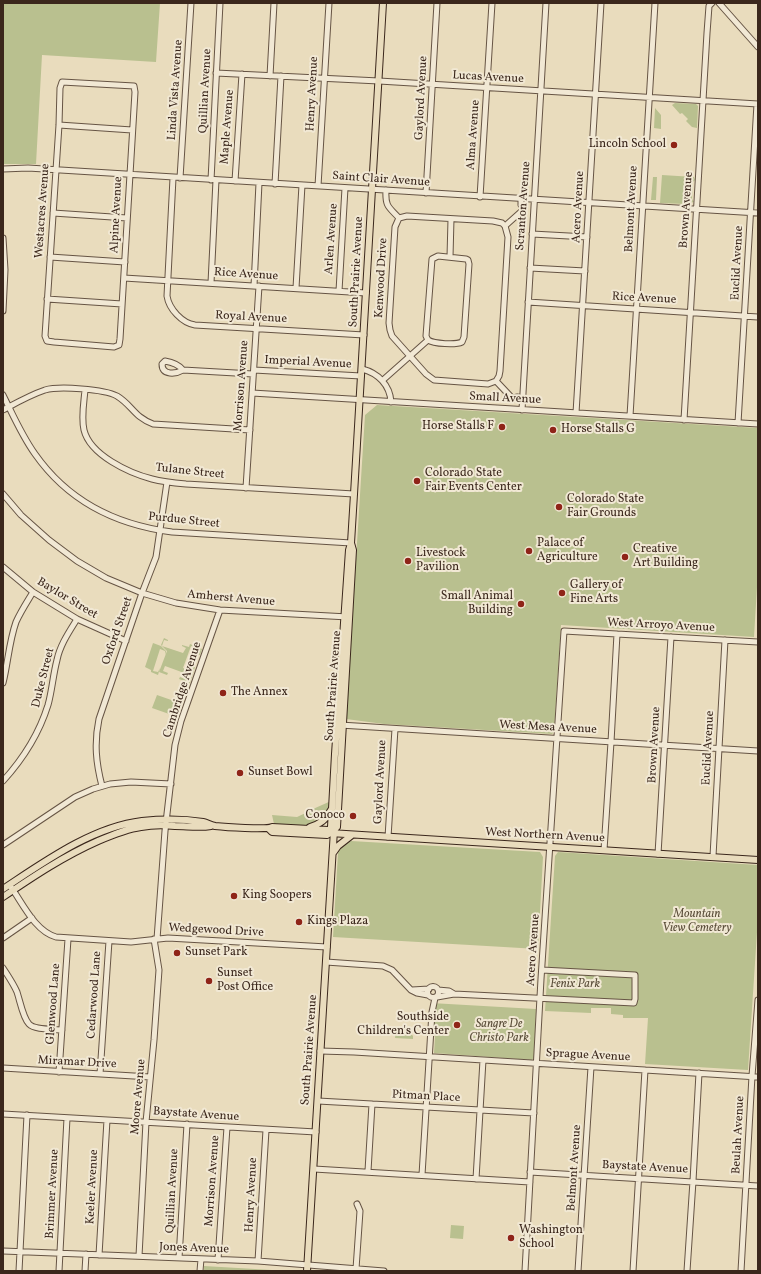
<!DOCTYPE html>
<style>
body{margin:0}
#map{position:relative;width:761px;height:1274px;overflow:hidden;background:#e9dcbd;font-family:Vollkorn,serif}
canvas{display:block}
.frame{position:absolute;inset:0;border:4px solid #3b271c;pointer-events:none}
</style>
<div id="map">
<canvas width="761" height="1274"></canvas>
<div class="frame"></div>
</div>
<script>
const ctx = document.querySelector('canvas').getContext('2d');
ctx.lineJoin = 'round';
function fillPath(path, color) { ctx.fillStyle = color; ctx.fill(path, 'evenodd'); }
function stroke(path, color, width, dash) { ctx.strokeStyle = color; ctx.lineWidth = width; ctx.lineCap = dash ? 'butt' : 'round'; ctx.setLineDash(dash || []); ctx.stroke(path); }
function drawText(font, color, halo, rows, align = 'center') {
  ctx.font = font + ' Vollkorn,serif'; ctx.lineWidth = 4; ctx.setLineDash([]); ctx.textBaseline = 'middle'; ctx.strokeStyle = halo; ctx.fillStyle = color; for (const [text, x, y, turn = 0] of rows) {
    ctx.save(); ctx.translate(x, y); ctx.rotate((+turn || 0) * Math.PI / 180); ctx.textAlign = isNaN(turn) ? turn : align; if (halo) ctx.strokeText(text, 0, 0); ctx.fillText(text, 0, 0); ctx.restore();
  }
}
fillPath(new Path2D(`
 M3,3H160L156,62L42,55L36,164H3Z
 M675,103L696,104L698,106L697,128L692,127L686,121L688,119L682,113L680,114L672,105Z
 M655,108L661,115V129L654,128Z
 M662,175L694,177L695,180L693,182L692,199L694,202L685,204L660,203Z
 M653,177H657L656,200H651Z
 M377,405L758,428V587H757L754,637L561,625L554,732L552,734L384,724L346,719L365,415Z
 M164,638L168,640V641L164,640L162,646L183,653L186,648L182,646V645L189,647L190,644L202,649L200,655L194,653L196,648L191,646L183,668L188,670L190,665L195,667L190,683L179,679L180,677L185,679L187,674L165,666L163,671L168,673L167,675L159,672L167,651L161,645Z
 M153,643L161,646L166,651L165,655V651L160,649L153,671L158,672L160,668L158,675L151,672V670L145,667Z
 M157,695L177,702L172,715L152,708Z
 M331,801L329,810L322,818L313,809Z
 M312,810L322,819L308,826L276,825L274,824L272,815L297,817Z
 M351,841L540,852L543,857L538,949L333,937L338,853L340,847Z
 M558,852L758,865V917L748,1070L645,1064L648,1018H623V1015L611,1014V1008H591V1013L545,1011L555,856Z
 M431,1003L536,1009L534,1058L532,1060L434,1053L435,1037L430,1030Z
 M405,1027L413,1036V1039L395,1038L396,1030L400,1031Z
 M451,1225L464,1226L463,1239L450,1238Z
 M204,1266L289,1271H204Z`), '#b9c08f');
const minor = new Path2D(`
 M719,3L758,47
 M216,73L379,81L758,104
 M270,76L274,3
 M62,82L134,86L135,92L120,339L119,345L114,347L54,342L47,341L45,336L59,125L60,88Z
 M59,125L132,130
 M3,169L28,168L758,213
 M173,178L167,296C169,309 182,323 195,325L364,335
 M180,178L191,3
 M211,180L220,3
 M235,181L242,74
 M275,184L281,76
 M318,186L329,3
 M386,190C385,207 389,207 399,218L395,227L389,323L390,330L392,336L426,374L434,380L488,384L496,381L513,399L517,397L523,398
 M426,193L437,3
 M480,197L492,3
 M53,213L127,218
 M399,218L407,216L493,221L502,223L505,226
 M532,234L587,237
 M3,238L5,270L3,311
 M50,257L125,262
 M450,257L451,219
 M530,268L585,271
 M124,278L366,293
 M211,283L216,180
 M254,286L259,183
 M296,288L302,185
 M339,291L345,188
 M47,299L122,304
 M528,302L758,317
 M362,369C378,373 390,385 391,402
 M183,370C179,365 171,362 165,361L162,364C162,376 176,374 183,370L253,374
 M254,370L361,376
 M383,380L428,340C434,344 456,345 462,342L464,337L469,264L468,260L466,259L438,256L432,259L426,336L428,340
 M496,381L499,376L500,371L508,237L505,226L524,209L521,205V199
 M85,390C84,402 81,417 84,430C90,455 129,473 152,479C163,482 174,483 186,484L354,494
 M252,393L758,424
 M3,395C13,415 22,436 35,454C68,501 117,525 172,532L351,543
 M3,410C16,403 30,395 45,390C59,386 104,389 117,396C132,405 134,417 153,424L250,430
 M522,410L546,3
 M576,413L601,3
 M630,416L655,3
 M684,420L707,33L709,6L712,3
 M738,423L757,104
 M246,488L259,286
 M3,494L21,515L49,540L77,561L106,578L142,593L176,603L220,610L348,617
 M3,567L33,592L77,619L126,641
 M3,683C8,663 9,642 16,622C21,611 27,602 33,592
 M340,725L758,751
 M3,781C23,759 39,734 48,705C52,691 53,675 57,660C60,645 69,632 77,619
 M102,786C96,763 94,743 99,719L142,593L156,557L167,482
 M388,837L395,729
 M3,845L75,797L93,789L110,784L131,782L171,784
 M604,850L611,742L617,634
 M658,854L671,637
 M713,856L725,640
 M11,887C23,904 35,931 56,937L131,942L168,938L327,947
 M3,938L32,918
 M157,939L165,831L175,745L181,721L220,610
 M326,962L383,966L392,970L411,990L417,993L428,995
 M3,968C8,976 13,983 17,992C20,1001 23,1018 29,1024C34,1030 54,1029 62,1030
 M427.5 992a5.5 5.5 0 1 1 11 0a5.5 5.5 0 1 1-11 0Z
 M412,990L429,989
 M438,990L449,991L454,994
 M437,997L454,994L634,1003L635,999V975L542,970
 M320,1051L354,1052L758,1077
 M3,1068L150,1077
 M59,1072L68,939
 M100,1074L109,941
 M318,1101L534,1113
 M3,1114L316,1132
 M314,1169L530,1182
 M368,1171L372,1104
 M530,1172L758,1186
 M422,1175L432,1012L435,998
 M476,1179L483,1060
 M3,1251L258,1261L384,1271
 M99,1255L107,1120
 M139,1256L146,1122L154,1040L159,970L154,939
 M179,1258L187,1124
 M218,1260L227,1127
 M258,1261L266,1130
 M356,1269L360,1211L357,1204
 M19,1271L27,1115
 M59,1271L67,1118
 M85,1271L86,1254
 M200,1271L201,1259
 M525,1271L541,979L564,631L758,642
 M578,1271L591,1067
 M633,1271L645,1070
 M687,1271L693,1181L699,1073
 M741,1271L752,1076L758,1000`);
const major = new Path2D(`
 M310,827C320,824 326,820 331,810
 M269,829L272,832L327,835L330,833L758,860
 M334,830L337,827L353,550L351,543L354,494L383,3
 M333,853L338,846L352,835
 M3,889C44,862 92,827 142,821C162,819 184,819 203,822C207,823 211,825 215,826C224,827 267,830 272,827L328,830L330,833
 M3,897C34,876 64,856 98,841C112,835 126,829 141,827C152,825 164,825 175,826C187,826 199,828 211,826
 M307,1271L334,830L331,827L335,754L349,550L351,543`);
stroke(minor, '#665444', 7);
stroke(major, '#3b271c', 8);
stroke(minor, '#f1e8d4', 5);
stroke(major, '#e9dcbd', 6);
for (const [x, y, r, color] of [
 [674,145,4,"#8f2418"],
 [502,427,4,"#8f2418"],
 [553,430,4,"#8f2418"],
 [417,481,4,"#8f2418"],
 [559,507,4,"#8f2418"],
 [529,551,4,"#8f2418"],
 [625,557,4,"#8f2418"],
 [408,561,4,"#8f2418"],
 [562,593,4,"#8f2418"],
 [521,604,4,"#8f2418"],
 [223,693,4,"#8f2418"],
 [240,773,4,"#8f2418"],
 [353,816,4,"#8f2418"],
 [234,896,4,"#8f2418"],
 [299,922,4,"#8f2418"],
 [177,953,4,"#8f2418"],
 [209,981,4,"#8f2418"],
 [457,1025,4,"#8f2418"],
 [511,1238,4,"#8f2418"]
]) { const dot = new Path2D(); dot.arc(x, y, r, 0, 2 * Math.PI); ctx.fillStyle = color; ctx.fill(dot); stroke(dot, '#f1e8d4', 1.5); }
drawText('12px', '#3b271c', '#f1e8d4', [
 ["Lucas Avenue",488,78,3],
 ["Linda Vista Avenue",176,90,-86],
 ["Quillian Avenue",206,91,-87],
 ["Henry Avenue",313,94,-87],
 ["Gaylord Avenue",422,98,-87],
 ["Maple Avenue",228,127,-86],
 ["Alma Avenue",474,135,-86],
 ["Saint Clair Avenue",381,180,4],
 ["Scranton Avenue",524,206,-86],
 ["Acero Avenue",579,207,-87],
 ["Belmont Avenue",632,209,-87],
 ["Brown Avenue",687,210,-86],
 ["Westacres Avenue",43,211,-86],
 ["Alpine Avenue",117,215,-87],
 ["Arlen Avenue",332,239,-86],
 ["Euclid Avenue",738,263,-87],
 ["South Prairie Avenue",357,272,-87],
 ["Rice Avenue",246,275,4],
 ["Kenwood Drive",382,278,-87],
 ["Rice Avenue",644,299,3],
 ["Royal Avenue",251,318,3],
 ["Imperial Avenue",308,363,3],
 ["Morrison Avenue",242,386,-86],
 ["Small Avenue",505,399,3],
 ["Tulane Street",190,472,6],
 ["Purdue Street",184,521,6],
 ["Baylor Street",67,599,31],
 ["Amherst Avenue",231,599,5],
 ["West Arroyo Avenue",661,626,3],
 ["Oxford Street",118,631,-71],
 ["Duke Street",44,678,-76],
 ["South Prairie Avenue",334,686,-86],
 ["Cambridge Avenue",183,690,-72],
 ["West Mesa Avenue",548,728,3],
 ["Brown Avenue",655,745,-87],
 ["Euclid Avenue",709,748,-87],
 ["Gaylord Avenue",381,782,-87],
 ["West Northern Avenue",545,836,3],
 ["Wedgewood Drive",216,931,3],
 ["Acero Avenue",534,950,-86],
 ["Cedarwood Lane",95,995,-86],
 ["Glenwood Lane",54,1004,-86],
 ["South Prairie Avenue",310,1050,-86],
 ["Sprague Avenue",588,1056,3],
 ["Miramar Drive",77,1063,3],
 ["Moore Avenue",139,1097,-85],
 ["Pitman Place",426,1097,3],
 ["Baystate Avenue",196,1115,4],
 ["Beulah Avenue",739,1135,-87],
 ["Belmont Avenue",575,1168,-86],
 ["Baystate Avenue",645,1168,3],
 ["Morrison Avenue",213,1181,-86],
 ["Keeler Avenue",93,1187,-87],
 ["Quillian Avenue",173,1191,-87],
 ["Brimmer Avenue",53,1194,-87],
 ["Henry Avenue",252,1195,-87],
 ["Jones Avenue",194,1249,2]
]);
drawText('12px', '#3b271c', '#f1e8d4', [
 ["Lincoln School",666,145,"right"],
 ["Horse Stalls F",494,427,"right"],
 ["Horse Stalls G",561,430],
 ["Colorado State",425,474],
 ["Fair Events Center",425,488],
 ["Colorado State",567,500],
 ["Fair Grounds",567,514],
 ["Palace of",537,544],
 ["Agriculture",537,558],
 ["Creative",633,550],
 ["Art Building",633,564],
 ["Livestock",416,554],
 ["Pavilion",416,568],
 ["Gallery of",570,586],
 ["Fine Arts",570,600],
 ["Small Animal",513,597,"right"],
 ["Building",513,611,"right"],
 ["The Annex",231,693],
 ["Sunset Bowl",248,773],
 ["Conoco",345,816,"right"],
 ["King Soopers",242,896],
 ["Kings Plaza",307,922],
 ["Sunset Park",185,953],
 ["Sunset",217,974],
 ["Post Office",217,988],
 ["Southside",449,1018,"right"],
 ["Children's Center",449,1032,"right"],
 ["Washington",519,1231],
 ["School",519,1245]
], 'left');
drawText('italic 12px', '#5a4d39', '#f1e8d4', [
 ["Mountain",697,915],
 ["View Cemetery",697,929],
 ["Fenix Park",575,985],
 ["Sangre De",499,1025],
 ["Christo Park",499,1039]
]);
</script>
